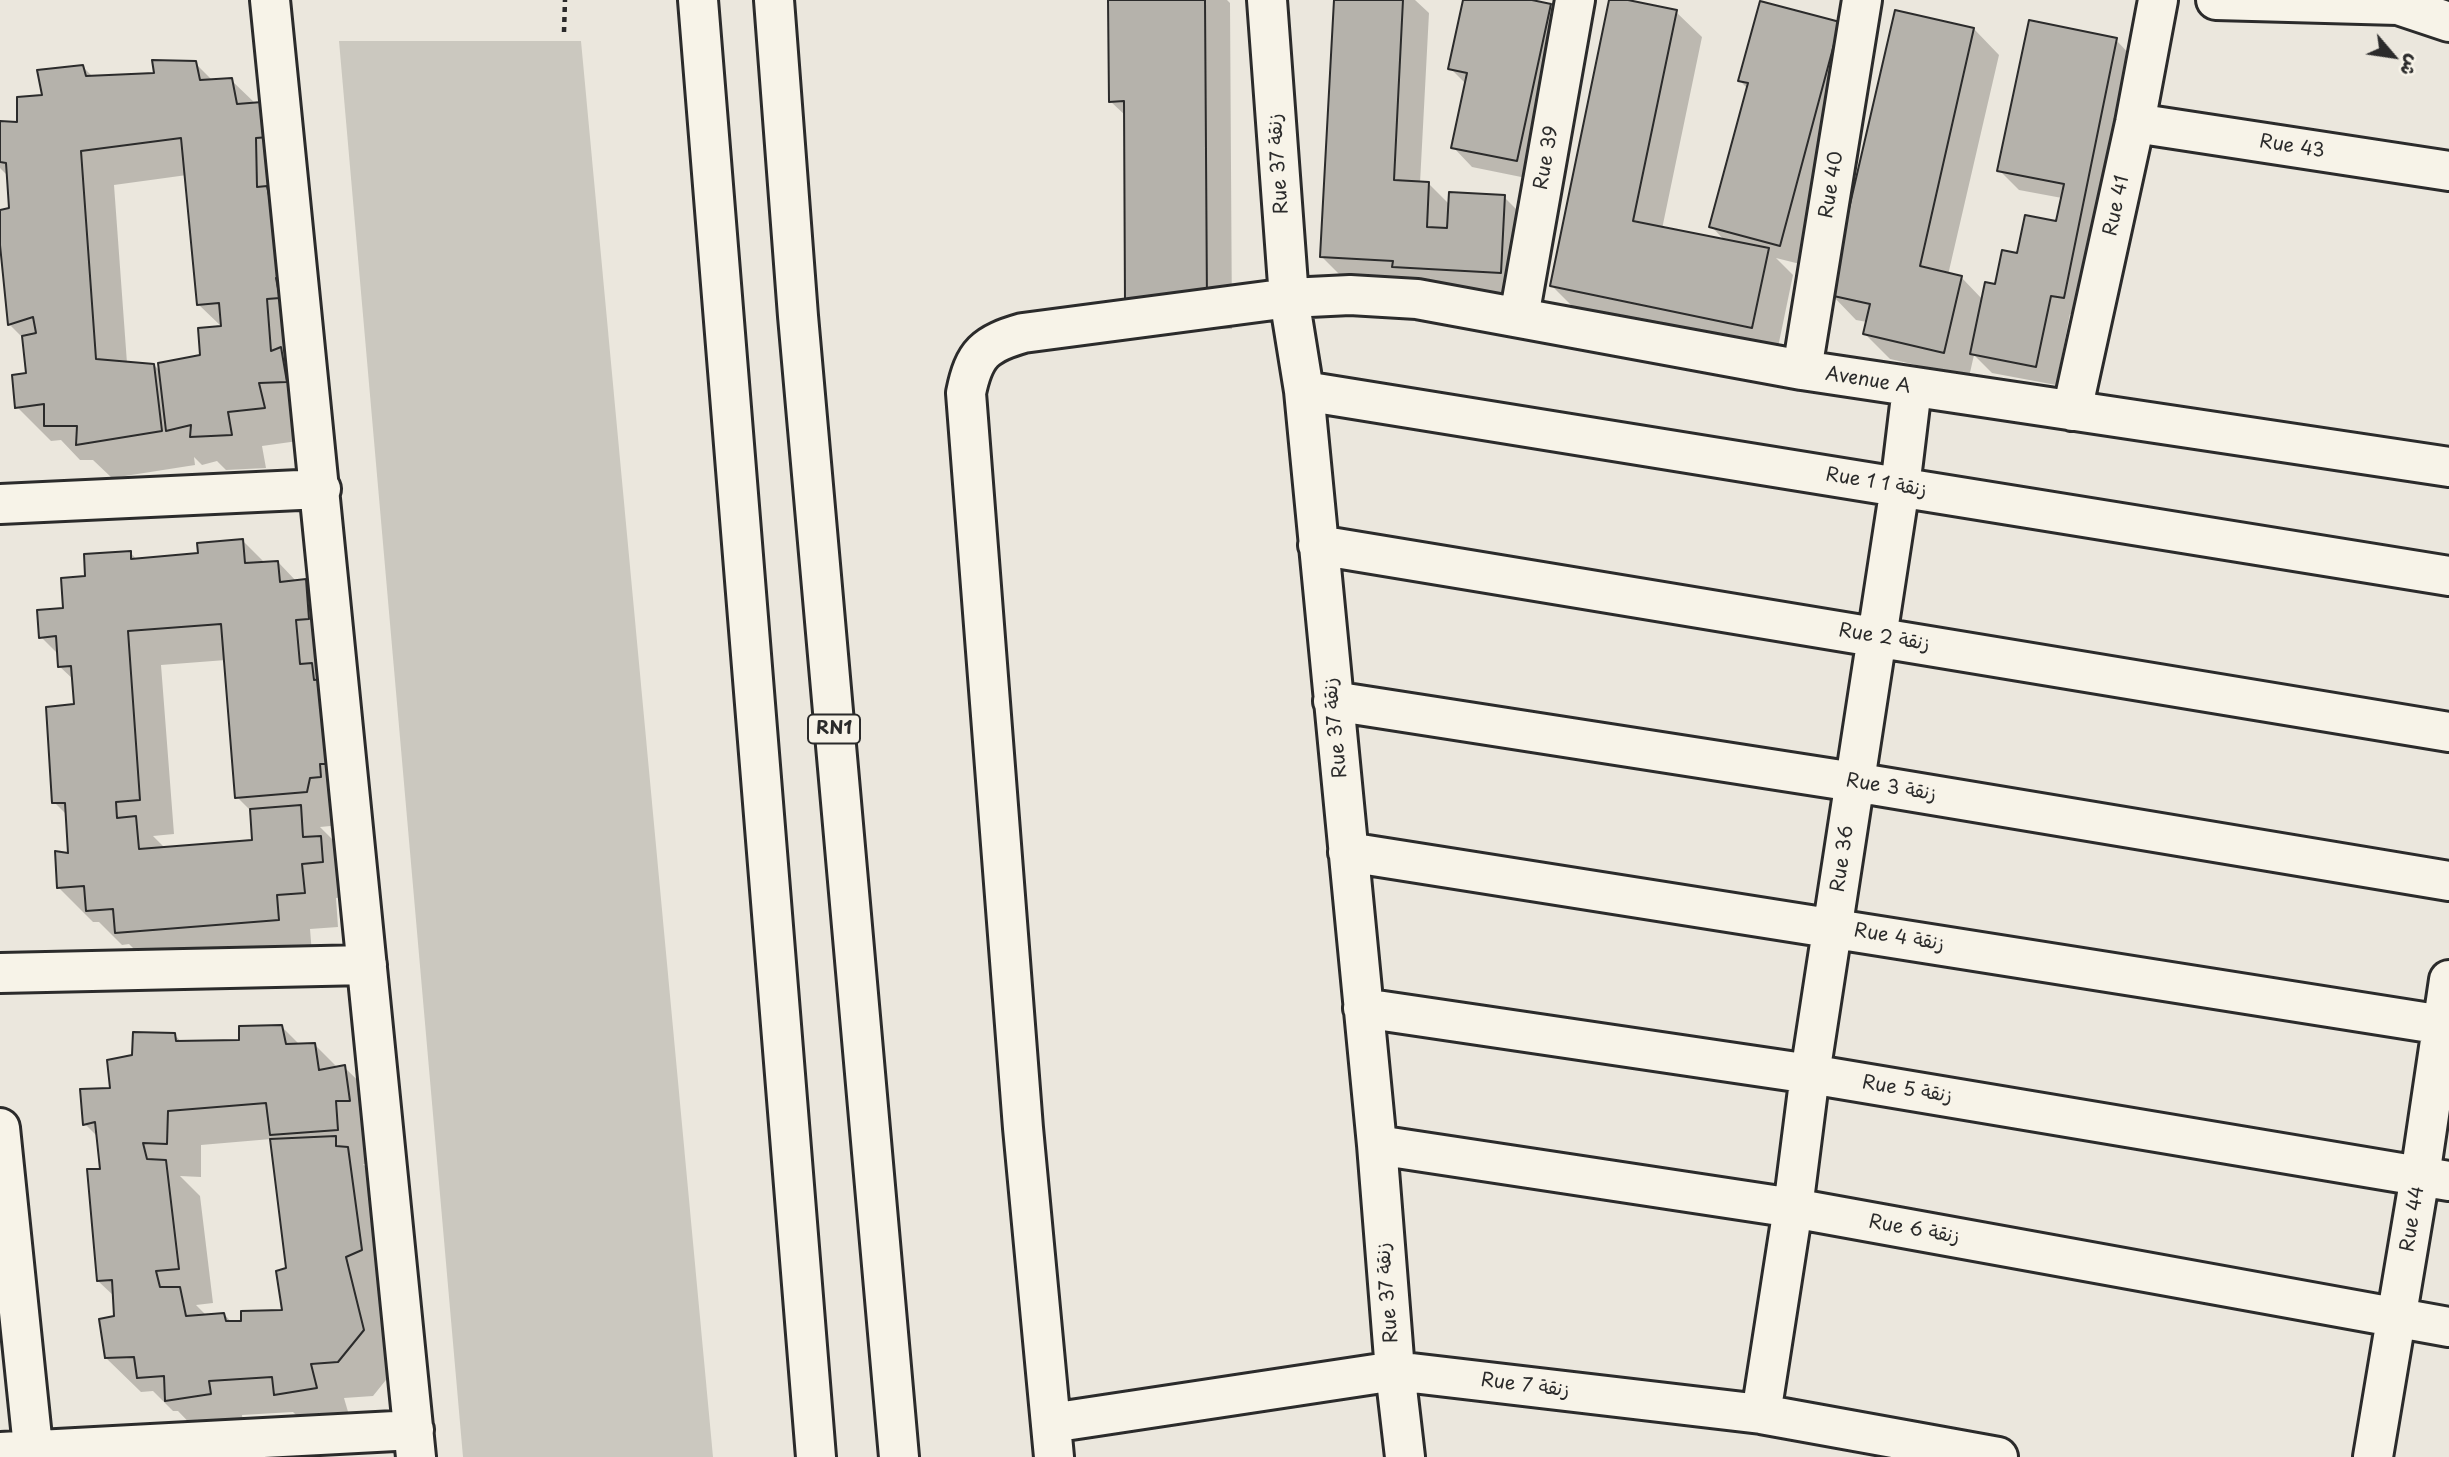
<!DOCTYPE html>
<meta charset="utf-8">
<style>
body{margin:0}
#map{position:relative;width:2449px;height:1457px;overflow:hidden;background:#ebe7dd;font-family:"Playpen Sans","Playpen Sans Arabic",sans-serif}
canvas{display:block}
.north{position:absolute;left:2358px;top:21px;width:70px;height:70px;-webkit-text-stroke:5px #f7f3e8;paint-order:stroke;rotate:119deg;font-size:19px;font-weight:700;line-height:28px;text-align:center;color:#2b2b2b}
.north::after{content:'';display:block;margin:auto;width:24px;height:32px;background:#2b2b2b;clip-path:polygon(50% 0,100% 100%,50% 72%,0 100%)}
</style>
<div id="map">
<canvas width="2449" height="1457"></canvas>
<div class="north">ش</div>
</div>
<script>
const ctx = document.querySelector('canvas').getContext('2d');
ctx.lineJoin = 'round';
function fillPath(path, color) { ctx.fillStyle = color; ctx.fill(path, 'evenodd'); }
function stroke(path, color, width, dash) { ctx.strokeStyle = color; ctx.lineWidth = width; ctx.lineCap = dash ? 'butt' : 'round'; ctx.setLineDash(dash || []); ctx.stroke(path); }
function drawText(font, color, halo, rows, align = 'center') {
  ctx.font = font + ' "Playpen Sans","Playpen Sans Arabic",sans-serif'; ctx.lineWidth = 6; ctx.setLineDash([]); ctx.textBaseline = 'middle'; ctx.strokeStyle = halo; ctx.fillStyle = color; for (const [text, x, y, turn = 0] of rows) {
    ctx.save(); ctx.translate(x, y); ctx.rotate((+turn || 0) * Math.PI / 180); ctx.textAlign = isNaN(turn) ? turn : align; if (halo) ctx.strokeText(text, 0, 0); ctx.fillText(text, 0, 0); ctx.restore();
  }
}
fillPath(new Path2D(`
 M339,41H581L713,1457H463Z`), '#cbc8bf');
fillPath(new Path2D(`
 M1109,0H1227L1230,3L1232,329H1152L1126,116L1110,101Z
 M1336,0H1415L1429,13L1420,183L1429,184L1450,205L1504,197L1529,222L1525,298L1419,292L1347,282L1322,257Z
 M1465,0H1524L1550,6L1569,25L1536,180L1472,167L1453,147L1466,84L1450,68Z
 M1611,0L1676,12L1702,37L1662,229L1726,242L1711,226L1748,89L1740,81L1839,24L1800,264L1776,258L1793,275L1777,352L1577,311L1552,286Z
 M1974,29L1999,55L1948,275L1961,277L1983,300L2018,255L2057,223L2062,198L2019,190L1999,170L2116,40L2135,60L2083,317L2070,314L2056,385L1992,373L1974,355L1969,377L1890,359L1865,334L1867,322L1856,320L1831,294Z
 M195,63L213,81L231,80L256,104L303,229L314,240L319,310L321,415L292,417L298,441L262,446L266,468L226,470L217,461L202,465L194,457L195,465L112,478L93,460H80L61,440L51,441L17,407L28,375L24,339L9,324L0,212L11,209L9,177L0,168V122L19,124L44,97L83,67L93,77L156,75ZM187,175L199,305L222,327L202,356L161,372L154,365L127,363L114,185Z
 M243,541L265,563L278,562L297,582L305,581L340,616L341,825L320,827L334,841L335,853L354,872L356,896L336,898L338,927L310,929L312,954L151,966L129,944L122,945L99,922H93L59,888L70,856L68,816L54,802L76,706L74,680L59,666V655L41,637L65,609L87,578L130,552L137,560L200,555ZM226,660L237,797L252,812L254,842L166,849L153,836L174,834L161,665Z
 M282,1027L300,1045H315L338,1068L344,1067L379,1101L371,1164H363L382,1183L396,1284L379,1292L398,1365L373,1396L344,1398L351,1422L310,1428L293,1412L242,1415L244,1428L201,1435L178,1411H173L153,1391L141,1392L106,1358L116,1317L115,1297L98,1281L102,1171L98,1137L85,1124L134,1057L174,1034L182,1043L240,1042ZM271,1139L288,1270L284,1312L243,1323H232L224,1314L207,1316L196,1305L213,1303L200,1196L180,1176L201,1177V1145Z`), '#0003');
const building = new Path2D(`
 M1108,0H1205L1207,304L1125,305L1124,101L1109,102Z
 M1334,0H1403L1394,180L1429,182L1427,227L1447,228L1449,192L1505,195L1501,273L1392,267L1393,261L1320,257Z
 M1463,0H1532L1551,4L1517,161L1451,148L1467,73L1448,69Z
 M1609,0H1628L1677,10L1633,221L1769,248L1752,328L1550,286Z
 M1760,1L1840,22L1780,246L1709,227L1748,83L1738,81Z
 M1895,10L1974,28L1920,266L1962,276L1944,353L1863,334L1870,304L1829,295Z
 M2029,20L2117,38L2064,298L2051,296L2036,367L1970,354L1985,282L1995,284L2002,250L2017,253L2025,215L2056,221L2064,184L1997,171Z
 M152,60L196,61L200,80L232,78L237,104L262,102L269,137L256,138L257,187L267,186L286,276L276,278L280,298L267,299L271,351L281,347L287,382L259,383L265,408L228,412L232,435L190,437L191,425L166,431L158,363L200,355L198,328L221,326L219,303L197,305L181,138L81,151L96,359L154,364L162,431L76,445L77,426H44V404L15,408L12,375L26,373L22,336L36,333L33,317L8,325L0,245V210L9,208L6,163L0,162V121L17,122V97L42,95L37,70L83,65L86,76L154,73Z
 M243,539L245,563L278,561L280,582L306,579L309,619L296,620L300,664L312,663L314,680L323,679L330,764H320L321,777L310,778L307,792L235,798L221,624L128,631L140,800L116,802L117,818L136,816L139,849L252,840L250,809L301,805L303,837L321,836L323,862L302,864L305,893L277,895L279,920L115,933L113,909L86,911L84,886L57,888L55,851L68,853L65,803H52L46,707L74,704L71,666L58,667L56,636L39,638L37,610L63,608L61,578L85,576L84,554L131,551V559L198,553L197,543Z
 M282,1025L286,1044L315,1043L319,1070L345,1065L350,1101H336L338,1130L270,1135L266,1103L168,1111L167,1144L143,1143L147,1159L166,1160L179,1269L156,1271L160,1287H180L186,1316L224,1313L226,1321H241V1311L282,1310L276,1271L286,1268L270,1139L336,1136V1146L348,1147L362,1250L346,1257L364,1330L338,1362L311,1364L317,1388L274,1395L272,1377L209,1381L211,1394L165,1401L164,1376L137,1378L134,1357L105,1358L99,1319L114,1316L112,1280L97,1281L87,1169H100L95,1122L83,1125L80,1089L110,1088L107,1060L132,1055L133,1032L175,1033L176,1041L239,1040V1026Z`);
fillPath(building, '#b5b2ab');
stroke(building, '#2b2b2b', 2);
const minor = new Path2D(`
 M270,0L416,1457
 M1267,0L1289,298L1304,391L1377,1145L1395,1371L1405,1457
 M2216,0L2398,5L2449,22
 M2135,123L2449,171
 M1519,317L1575,0
 M1802,370L1862,0
 M1304,391L2449,576
 M2072,411L2135,123L2158,0
 M0,504L321,489
 M1318,545L2449,732
 M1333,701L1854,782L2449,881
 M1348,852L2449,1026
 M0,973L367,965
 M1363,1008L1810,1074L2449,1181
 M0,1128L34,1457
 M1377,1145L1793,1208L2449,1327
 M1761,1414L1793,1208L1810,1074L1900,487L1912,388
 M1051,1423L1395,1371L1761,1414L1998,1457
 M0,1452L414,1430
 M1054,1457L1023,1128L966,393C974,353 985,344 1023,333L1289,298L1350,295L1417,299L1802,370L2449,467
 M2373,1457L2420,1176L2449,980`);
const trunk = new Path2D(`
 M698,0L816,1457
 M774,0L798,316L899,1457`);
stroke(minor, '#2b2b2b', 44);
stroke(trunk, '#2b2b2b', 44);
stroke(new Path2D(`
 M564,32L565,0`), '#2b2b2b', 4.5, [5, 5]);
stroke(minor, '#f7f3e8', 38);
stroke(trunk, '#f7f3e8', 38);
for (const [x, y, w] of [
 [834,729,52]
]) { const box = new Path2D(); box.roundRect(x - w / 2, y - 14.5, w, 29, 5); ctx.fillStyle = '#f7f3e8'; ctx.fill(box); stroke(box, '#2b2b2b', 2); }
drawText('bold 18px', '#2b2b2b', null, [
 ["RN1",834,729]
]);
drawText('19px', '#2b2b2b', '#f7f3e8', [
 ["Rue 43",2292,147,9],
 ["Rue 39",1547,158,-80],
 ["Rue 37 زنقة",1279,164,-94],
 ["Rue 40",1832,185,-81],
 ["Rue 41",2117,206,-78],
 ["Avenue A",1868,381,9],
 ["Rue 1 زنقة 1",1876,483,9],
 ["Rue 2 زنقة",1884,638,9],
 ["Rue 37 زنقة",1336,728,-96],
 ["Rue 3 زنقة",1891,788,9],
 ["Rue 36",1843,859,-82],
 ["Rue 4 زنقة",1899,938,9],
 ["Rue 5 زنقة",1907,1090,9],
 ["Rue 44",2413,1219,-81],
 ["Rue 6 زنقة",1914,1230,10],
 ["Rue 37 زنقة",1388,1293,-95],
 ["Rue 7 زنقة",1525,1386,7]
]);
</script>
